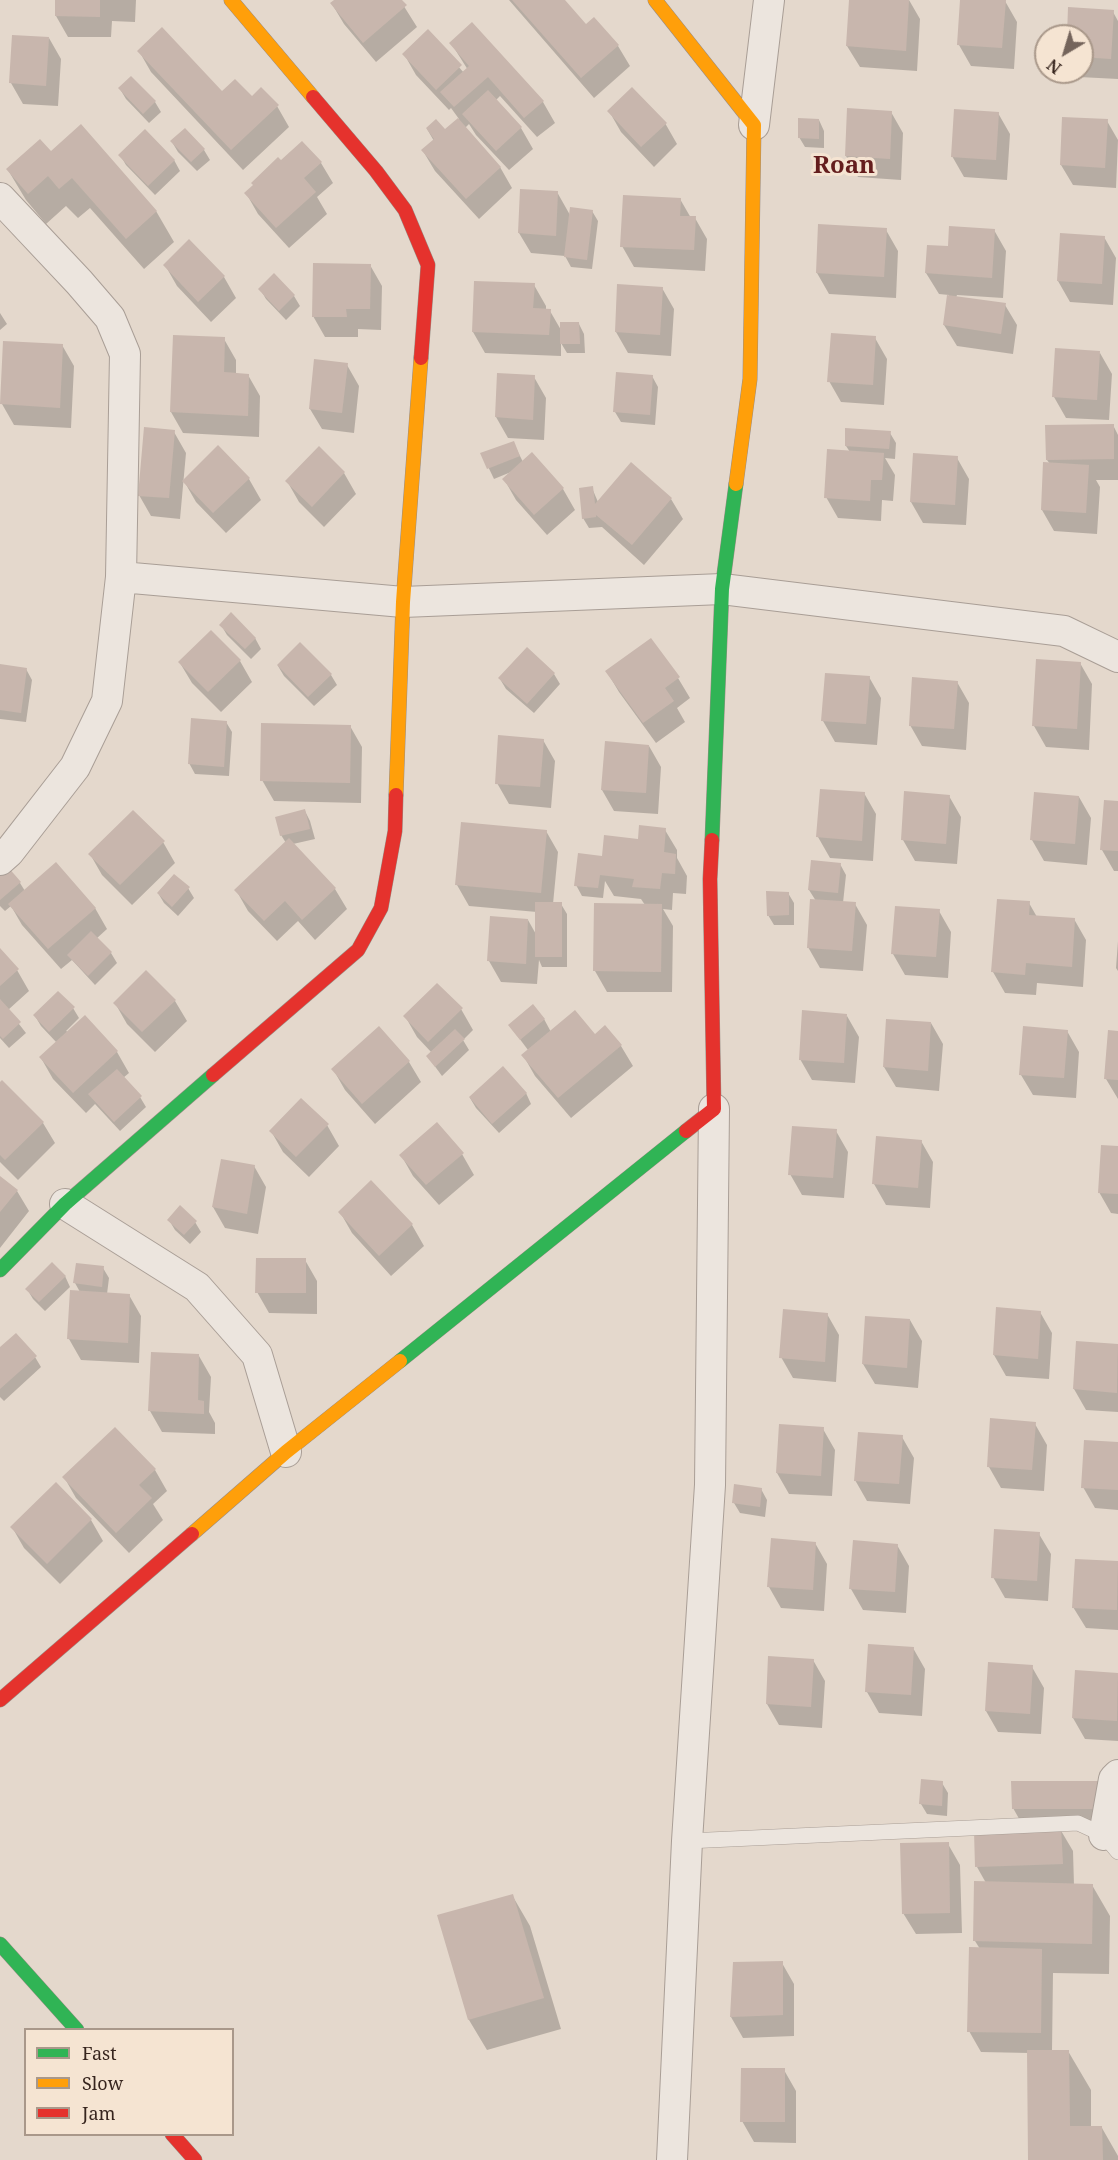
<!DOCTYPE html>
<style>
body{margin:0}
#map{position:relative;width:1118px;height:2160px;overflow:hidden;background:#e4d8cc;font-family:"Noto Serif",serif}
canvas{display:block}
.legend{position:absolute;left:24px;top:2028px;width:210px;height:108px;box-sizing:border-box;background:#f5e4d2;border:2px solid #a9988a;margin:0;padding:8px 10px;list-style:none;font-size:18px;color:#37251e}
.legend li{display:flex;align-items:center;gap:12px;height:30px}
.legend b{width:30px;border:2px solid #a9988a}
.north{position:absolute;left:1034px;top:24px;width:60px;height:60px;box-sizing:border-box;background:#f5e4d2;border:2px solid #a9988a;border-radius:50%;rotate:218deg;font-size:16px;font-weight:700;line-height:24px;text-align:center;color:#37251e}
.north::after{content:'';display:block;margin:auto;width:21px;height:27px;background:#74645b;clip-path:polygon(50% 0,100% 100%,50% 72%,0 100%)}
</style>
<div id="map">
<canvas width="1118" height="2160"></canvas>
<ul class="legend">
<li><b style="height:8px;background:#30b455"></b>Fast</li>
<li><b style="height:8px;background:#ff9f0a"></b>Slow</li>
<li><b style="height:8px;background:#e5322d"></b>Jam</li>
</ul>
<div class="north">N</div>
</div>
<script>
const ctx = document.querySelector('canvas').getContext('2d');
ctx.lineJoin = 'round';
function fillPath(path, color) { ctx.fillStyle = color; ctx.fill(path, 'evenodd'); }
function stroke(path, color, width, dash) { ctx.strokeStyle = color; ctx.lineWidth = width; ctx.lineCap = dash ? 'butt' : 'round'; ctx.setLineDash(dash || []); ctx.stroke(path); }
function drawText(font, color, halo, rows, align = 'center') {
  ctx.font = font + ' "Noto Serif",serif'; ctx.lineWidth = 6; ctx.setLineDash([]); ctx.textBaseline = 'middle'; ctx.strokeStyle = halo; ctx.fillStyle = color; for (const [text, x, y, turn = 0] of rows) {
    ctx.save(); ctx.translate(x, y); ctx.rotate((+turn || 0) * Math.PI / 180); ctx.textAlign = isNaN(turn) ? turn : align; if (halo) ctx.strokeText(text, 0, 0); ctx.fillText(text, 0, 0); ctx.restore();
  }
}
fillPath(new Path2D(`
 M56,0H136L135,22L112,21L111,37H68L56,16Z
 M336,0H400L417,27L376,62L344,24L332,4Z
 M509,0H563L586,26L618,46L630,66L594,98Z
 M850,0H909L920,19L917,71L860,67L847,46Z
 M962,0L1005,1L1017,22L1014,69L971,66L959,45Z
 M1113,12L1118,21V79L1079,77L1076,72H1082V36H1068Z
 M428,31L464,73L468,70L451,43L543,102L555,123L537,137L500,96L495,101L521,128L533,149L509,170L476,135L469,124L465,128L500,167L512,188L479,219L435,171L423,151L434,141L427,129L445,131L459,119L451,108L449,110L416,75L404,54Z
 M49,38L61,59L58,106L23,104L11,83Z
 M139,51L222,93L277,106L289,127L243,170L151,72Z
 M131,78L155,102L161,112L149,123L126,99L120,89Z
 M849,110L891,112L903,133L901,180L858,177L846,156Z
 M609,111L665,123L677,144L654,167L621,132Z
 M998,113L1010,134L1007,180L964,177L952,156Z
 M819,120L824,131V148L805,147L799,137Z
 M1107,121L1118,140L1116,188L1073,185L1061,165Z
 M172,142L204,150L210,160L197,171L178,152Z
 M51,153L156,211L174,242L144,269L90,208L78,218L66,206L46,224L26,200L8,170Z
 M120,155L174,160L180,171L155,195L126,165Z
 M281,162L321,163L333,183L317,197L327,214L289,248L258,214L246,193Z
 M557,192L570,215L592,211L598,221L592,269L571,267L565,256L531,253L519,233Z
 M680,199L691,218H695L707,239L705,271L634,267L622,246Z
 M886,230L898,251L896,298L829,294L817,273Z
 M994,230L1006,251L1003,298L957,295L956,298L1005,305L1017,325L1013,354L957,346L944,325L949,295L939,294L926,273L949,248Z
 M1061,234L1104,237L1116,258L1113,305L1070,302L1058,281Z
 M189,241L224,277L236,298L211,322L177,286L165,265Z
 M370,265L382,286L381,330L358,329V337H325L313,316Z
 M274,276L294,296L300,306L286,320L266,299L260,289Z
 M534,285L546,306V310L550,311L561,330L579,324L584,334L585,353H567L561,343V356L485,353L473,332Z
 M662,288L674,309L671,356L628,353L616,332Z
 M0,313L7,324L0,330Z
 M875,338L887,359L884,405L841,402L829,381Z
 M224,339L236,360V374L248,375L260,396L259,437L183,433L171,412Z
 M62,345L74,366L71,428L14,425L2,404Z
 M1100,353L1112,374L1109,420L1066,418L1054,397Z
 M347,365L359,386L354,433L322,429L310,409Z
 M652,376L658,387L655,425L621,422L615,412Z
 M534,377L546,398L544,440L508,438L496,417Z
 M1113,425L1118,435V480H1096L1100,487L1097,534L1054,531L1042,510L1050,464L1047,460Z
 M174,432L186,453L180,519L151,516L139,495Z
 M890,433L896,443L895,459L885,458L895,475L893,501L882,500L881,521L838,518L826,497L850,452L846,446Z
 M513,442L523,462L532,454L563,489L575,510L547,535L516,500L504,479L511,472L494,479L482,454Z
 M957,458L969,479L966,525L923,523L911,502Z
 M344,473L356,494L324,527L299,502L287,481Z
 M249,479L261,500L226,533L196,502L184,481Z
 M592,488L598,502L671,499L683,519L644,565L602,527L589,528L583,518Z
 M221,625L255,638L261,649L251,659L227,635Z
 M240,661L252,682L221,712L192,683L180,663Z
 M1080,663L1092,684L1089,750L1046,747L1034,726Z
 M0,666L26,669L32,680L26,722L0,719Z
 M278,666L331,675L337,685L314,706L284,676Z
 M607,672L678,678L690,698L677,708L685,722L656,743L619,692Z
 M554,674L560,684L534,713L506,689L500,679Z
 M869,677L881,698L877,745L835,742L823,721Z
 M957,682L969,703L966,750L922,746L910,725Z
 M226,722L232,732L229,776L195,774L189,763Z
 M350,726L362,747L361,803L274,801L262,780Z
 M543,740L555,761L551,808L509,804L497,783Z
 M649,746L661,767L658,814L614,811L602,790Z
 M864,793L876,814L873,861L830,858L818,837Z
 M1035,794L1079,797L1091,818L1087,865L1044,861L1032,840Z
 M949,796L961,817L957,864L915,861L903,840Z
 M1118,803V871H1114L1102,850Z
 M305,811L310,821L315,839L293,844L335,889L347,909L315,940L298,921L277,941L248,911L236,890L286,843L281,835Z
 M665,830L677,850V858L687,876L686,894L673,893L672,910L663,909L673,926L672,992H607L595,971L645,905L641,899L614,896L605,881L603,898L582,896L576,885L601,857Z
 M546,831L558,852L553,904H561L567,914V967H542L539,960L537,984L501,982L489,961L528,920L537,936V912L469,906L457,885Z
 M163,842L175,863L132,905L102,875L90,854Z
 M840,864L846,875L843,903L855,904L867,925L863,971L820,968L808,947L816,901L809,890Z
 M0,874L20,883L25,891L95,908L107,929L96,939L111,953L117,963L95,985L72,960L61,969L22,925L11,906L5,911L0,906Z
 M188,888L194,898L178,916L164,903L158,893Z
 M788,893L794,903V925H774L768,915Z
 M1029,903L1037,917L1074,919L1086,940L1083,987L1037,983L1036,995L1005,993L993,972Z
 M939,911L951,932L948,978L905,975L893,954Z
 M1118,941V971L1116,968Z
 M0,950L17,970L29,991L8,1010L26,1033L9,1048L0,1038Z
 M175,1001L187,1021L155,1052L127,1024L115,1003Z
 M73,1008L79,1018L66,1031L117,1052L129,1073L123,1078L140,1097L146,1107L120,1131L95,1104L86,1113L53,1079L41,1058L57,1043L41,1026L35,1016Z
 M461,1009L473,1030L463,1040L469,1050L442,1076L428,1057L432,1053L417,1037L405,1016Z
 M847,1016L859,1037L855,1083L812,1080L800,1059Z
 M544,1019L551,1032L595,1036L621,1046L633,1066L571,1118L535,1076L523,1055L528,1050L510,1026Z
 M931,1023L943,1044L939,1091L896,1087L884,1067Z
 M379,1028L409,1062L421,1082L375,1124L345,1090L333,1069Z
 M1067,1031L1079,1052L1076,1098L1033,1095L1021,1075Z
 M1118,1032V1099L1106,1079Z
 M0,1084L43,1123L55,1143L18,1180L0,1162Z
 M526,1093L531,1104L499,1133L476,1108L470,1098Z
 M327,1125L339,1146L309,1177L283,1152L271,1131Z
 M836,1131L848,1152L844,1198L802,1195L790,1174Z
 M921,1141L933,1162L930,1208L886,1205L874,1184Z
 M1118,1147V1214L1111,1213L1099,1192Z
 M462,1154L474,1175L439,1205L413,1176L401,1155Z
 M254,1166L266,1187L258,1234L225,1228L213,1207Z
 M0,1178L17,1191L29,1211L0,1248Z
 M340,1212L412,1225L424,1246L391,1276L352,1233Z
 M169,1220L195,1222L201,1232L190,1244L175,1230Z
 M305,1260L317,1281V1314L269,1313L257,1292Z
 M103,1268L109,1278L107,1294L129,1295L141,1316L139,1363L81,1360L69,1339L80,1292L75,1283Z
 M65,1276L70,1287L45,1311L33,1299L27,1289Z
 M1040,1312L1052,1333L1049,1379L1006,1376L994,1355Z
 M827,1314L839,1335L836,1382L793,1378L781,1357Z
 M910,1320L922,1341L918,1388L875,1384L863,1364Z
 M1077,1342L1118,1345V1412L1086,1410L1074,1389Z
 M0,1349L35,1357L41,1367L4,1401L0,1397Z
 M199,1356L211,1377L209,1412L215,1423V1434L162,1432L150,1411Z
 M992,1420L1035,1424L1047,1445L1044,1491L1001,1488L989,1467Z
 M823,1429L835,1450L832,1496L789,1494L777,1473Z
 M902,1437L914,1458L910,1504L867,1501L855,1480Z
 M1118,1443V1510L1095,1508L1083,1487Z
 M155,1470L167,1491L153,1504L163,1520L129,1553L76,1498L64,1477Z
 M761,1489L767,1500L765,1517L740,1513L734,1503Z
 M91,1520L103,1541L60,1584L24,1548L12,1527Z
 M1039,1534L1051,1554L1048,1601L1005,1598L993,1577Z
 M815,1543L827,1564L824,1611L781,1608L769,1587Z
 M897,1545L909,1566L906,1613L863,1610L851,1589Z
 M1076,1560L1118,1563V1630L1086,1628L1073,1607Z
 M913,1648L925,1669L922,1716L879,1713L867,1692Z
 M813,1660L825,1681L822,1728L779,1725L767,1704Z
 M1032,1667L1044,1688L1041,1734L998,1732L986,1711Z
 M1076,1672L1118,1675V1741L1085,1739L1073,1718Z
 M1118,1782V1829H1060L1073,1851L1074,1885H1092L1110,1916L1109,1974L1053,1973L1052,2051H1068L1091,2090V2128H1102L1118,2156V2160H1029V2053L981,2052L969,2031L980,1949L975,1941L986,1883L977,1867L1026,1831L1013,1808Z
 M942,1783L948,1793L947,1816L927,1814L921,1804Z
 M948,1844L960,1865L962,1933L916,1934L903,1913Z
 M512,1895L530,1926L561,2029L487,2050L469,2020L439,1916Z
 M782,1963L794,1984V2036L743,2038L731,2017Z
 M784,2070L796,2091V2143L754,2142L742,2121Z`), '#0003');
fillPath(new Path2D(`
 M55,0H100V17L55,16Z
 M334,0H402L407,5L363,43L330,3Z
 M512,0H565L586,24L594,17L619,45L581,78Z
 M849,0H909L906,51L846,46Z
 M960,0H1006L1002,48L957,45Z
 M1068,7L1114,10L1111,59L1082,57V36H1067Z
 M472,22L544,101L524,118L488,77L454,107L440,92L469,66L449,43Z
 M162,27L222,91L235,79L252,96L261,87L279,105L231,150L137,51Z
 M428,29L462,65L436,90L402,54Z
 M12,35L49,37L46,86L9,83Z
 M131,76L156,101L143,114L118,88Z
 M632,87L667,123L641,147L607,111Z
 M488,90L522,127L496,151L462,114Z
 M847,108L892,111L890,159L845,156Z
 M954,109L999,112L996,160L951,157Z
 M1062,117L1108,119L1105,168L1060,165Z
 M458,118L501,167L466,199L421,150L434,139L426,128L436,119L445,129Z
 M798,118L819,119V139L798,138Z
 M81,124L157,211L126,239L72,178L59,189L48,176L28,194L6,169L40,139L51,151Z
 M185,128L205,149L191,162L170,141Z
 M145,129L175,160L148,186L118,155Z
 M302,141L322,162L304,178L316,192L276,228L244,193L253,185L251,183L278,157L281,160Z
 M520,189L558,191L556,236L518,233Z
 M623,195L681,198L680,216H696L694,250L620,247Z
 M570,207L593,210L587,260L564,257Z
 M818,224L887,228L884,277L816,273Z
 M949,226L995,229L992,278L925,273L927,245L948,246Z
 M1060,233L1105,236L1102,284L1057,281Z
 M189,239L225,276L198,302L163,265Z
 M313,263L371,264L370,309H346L347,317H312Z
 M274,273L295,295L279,311L258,289Z
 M474,281L535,283L533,308L551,309L549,335L472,332Z
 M617,284L663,287L660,335L615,332Z
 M947,295L1006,303L1001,334L943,325Z
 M560,322H579L580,344H560Z
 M831,333L876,336L873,385L827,382Z
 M173,335L225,337L224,372L249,374L248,416L170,412Z
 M3,341L63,344L60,408L0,404Z
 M1055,348L1100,351L1097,400L1052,397Z
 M314,359L348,363L342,413L309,409Z
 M616,372L653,375L650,415L613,412Z
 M497,373L535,375L533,420L495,417Z
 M1114,424V459L1046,460L1045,425Z
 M144,427L175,430L169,498L138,496Z
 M845,428L891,431L889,449L845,446Z
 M514,441L520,456L487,469L480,453Z
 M218,445L250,478L213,513L182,481Z
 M319,446L345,472L312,507L285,481Z
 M827,449L884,453L882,480H871L870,501L824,498Z
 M532,452L564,488L534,515L502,479Z
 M913,453L958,456L955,505L910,502Z
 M631,462L672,498L632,545L596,515V517L582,519L579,488L593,486L595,504Z
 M1043,462L1089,465L1086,513L1041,510Z
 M231,612L256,638L245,649L219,625Z
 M211,630L241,660L208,692L178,662Z
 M651,638L680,677L665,688L674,701L643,723L605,671Z
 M300,642L332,674L308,697L277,665Z
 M527,647L555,673L527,704L498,678Z
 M1036,659L1081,662L1077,729L1032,726Z
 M0,664L27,668L21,713L0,710Z
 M825,673L870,676L866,724L821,721Z
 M912,677L958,681L954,729L909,726Z
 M191,718L227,721L224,767L188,764Z
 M261,723L351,725L350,783L260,781Z
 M498,735L544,739L540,787L495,784Z
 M605,741L649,745L646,793L601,790Z
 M820,789L865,792L862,841L816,837Z
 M904,791L950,795L946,844L901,840Z
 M1034,792L1079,796L1075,844L1030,840Z
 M1104,800L1118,801V851L1100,850Z
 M305,809L310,829L280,836L275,817Z
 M133,810L165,841L120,885L88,854Z
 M461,822L547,830L541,893L455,885Z
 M639,825L666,828L664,852L676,854L675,874L662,873L660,889L632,887L634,879L600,875L598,888L574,886L578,853L602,856L604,835L638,839Z
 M289,838L336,888L302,920L285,901L264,921L234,890Z
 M811,860L841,863L838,893L808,890Z
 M56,862L96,908L48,949L8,904Z
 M7,866L21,882L0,900V872Z
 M174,874L190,887L172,907L157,893Z
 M766,891L789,892V915L767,916Z
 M810,899L856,902L852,951L807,948Z
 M997,899L1030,901L1029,915L1075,918L1072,967L1026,963L1025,975L991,972Z
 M535,902H562V957H535Z
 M594,903L662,904L661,972L593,971Z
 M895,906L940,909L936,957L891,954Z
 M490,916L528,919L526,964L487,961Z
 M91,931L112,952L88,976L67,955Z
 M0,948L19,969L0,986Z
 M146,970L176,1000L142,1032L113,1003Z
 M437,983L463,1008L428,1042L403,1016Z
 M58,991L75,1007L49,1032L33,1015Z
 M0,999L21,1022L3,1039L0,1036Z
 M533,1004L545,1019L520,1040L508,1025Z
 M575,1010L595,1034L605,1025L622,1045L558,1098L521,1055Z
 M802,1010L847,1014L844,1063L799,1060Z
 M85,1015L118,1051L73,1093L39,1057Z
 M886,1019L931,1022L928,1071L883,1067Z
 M379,1026L410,1061L362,1104L331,1069Z
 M1023,1026L1068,1030L1064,1078L1019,1075Z
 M455,1029L465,1039L435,1067L426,1056Z
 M1108,1030L1118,1031V1080L1104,1079Z
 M503,1066L527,1093L492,1124L469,1097Z
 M117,1069L142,1096L114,1122L88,1094Z
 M2,1080L44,1122L5,1160L0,1155V1082Z
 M301,1098L329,1124L296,1157L269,1131Z
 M437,1122L464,1153L426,1185L399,1155Z
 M792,1126L837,1129L833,1178L788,1175Z
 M876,1136L922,1140L918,1188L872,1184Z
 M1101,1145L1118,1146V1194L1098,1193Z
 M221,1159L255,1165L247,1214L212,1207Z
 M0,1176L18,1190L0,1212Z
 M371,1180L413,1224L379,1256L338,1212Z
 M180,1205L197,1221L184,1235L167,1220Z
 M256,1258H306V1293H255Z
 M52,1262L66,1276L39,1302L25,1289Z
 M76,1263L104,1266L102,1287L73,1283Z
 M70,1290L130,1294L128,1343L67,1339Z
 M996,1307L1041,1311L1038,1359L993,1355Z
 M783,1309L828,1313L825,1362L779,1358Z
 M865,1316L910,1319L907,1368L862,1364Z
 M16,1333L37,1356L0,1389V1347Z
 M1076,1341L1118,1344L1117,1393L1073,1389Z
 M151,1352L199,1354L198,1400L204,1401V1414L148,1411Z
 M990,1418L1036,1422L1032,1470L987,1467Z
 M779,1424L824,1427L821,1476L776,1473Z
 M115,1427L156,1469L139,1485L152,1498L116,1533L62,1477Z
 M858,1432L903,1435L899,1484L854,1481Z
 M1084,1440L1118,1442V1490L1081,1488Z
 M56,1482L92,1519L47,1564L10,1527Z
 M734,1484L762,1488L760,1507L732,1503Z
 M994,1529L1040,1532L1037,1581L991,1578Z
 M771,1538L816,1542L813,1590L767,1587Z
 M853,1540L898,1544L895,1592L849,1589Z
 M1075,1559L1118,1561L1117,1610L1072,1608Z
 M868,1644L914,1647L911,1695L865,1692Z
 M768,1656L814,1659L811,1707L766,1704Z
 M988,1662L1033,1665L1030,1714L985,1711Z
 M1075,1670L1118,1673L1117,1721L1072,1718Z
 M921,1779L943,1781L942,1806L919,1804Z
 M1011,1781H1118V1809H1012Z
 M1061,1828L1063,1864L975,1867L974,1831Z
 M949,1842L950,1913L902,1914L900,1843Z
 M974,1881L1093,1884L1092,1944L973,1941Z
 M513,1894L544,1998L468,2020L437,1915Z
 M969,1947L1042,1949L1041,2033L967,2032Z
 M783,1961V2015L730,2017L733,1962Z
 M1027,2050H1069L1070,2126H1102L1103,2160H1028Z
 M741,2068H785V2122H740Z`), '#c8b6ad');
const lane = new Path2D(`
 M687,1841L1078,1823L1104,1835L1118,1852`);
const street = new Path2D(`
 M754,125L769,0
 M0,198L79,282L110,318L125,354L121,577L107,701L75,767L9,852L0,860
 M121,577L403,602L722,589L1064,631L1118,657
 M65,1204L197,1287L257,1355L286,1452
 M1104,1835L1114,1779L1118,1775
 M672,2160L687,1841L710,1485L714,1109`);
const fast = new Path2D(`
 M712,840L722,589L736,484
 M0,1270L65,1204L213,1075
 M400,1361L686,1131
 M0,1944L77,2030`);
const slow = new Path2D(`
 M231,0L313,97
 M655,0L754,125L750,379L736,484
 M396,795L403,602L421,358
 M192,1534L286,1452L400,1361`);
const jam = new Path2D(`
 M313,97L376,171L405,210L428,265L421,358
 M213,1075L358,950L381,908L395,831L396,795
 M686,1131L714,1109L710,879L712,840
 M0,1700L192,1534
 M172,2134L195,2160`);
stroke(lane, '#a99e96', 16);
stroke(street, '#a99e96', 32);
stroke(fast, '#998d85', 15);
stroke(slow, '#998d85', 15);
stroke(jam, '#998d85', 15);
stroke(lane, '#ece5de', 15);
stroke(street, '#ece5de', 30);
stroke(fast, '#30b455', 14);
stroke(slow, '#ff9f0a', 14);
stroke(jam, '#e5322d', 14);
drawText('bold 24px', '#641d1d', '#f5e4d2', [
 ["Roan",844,166]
]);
</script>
